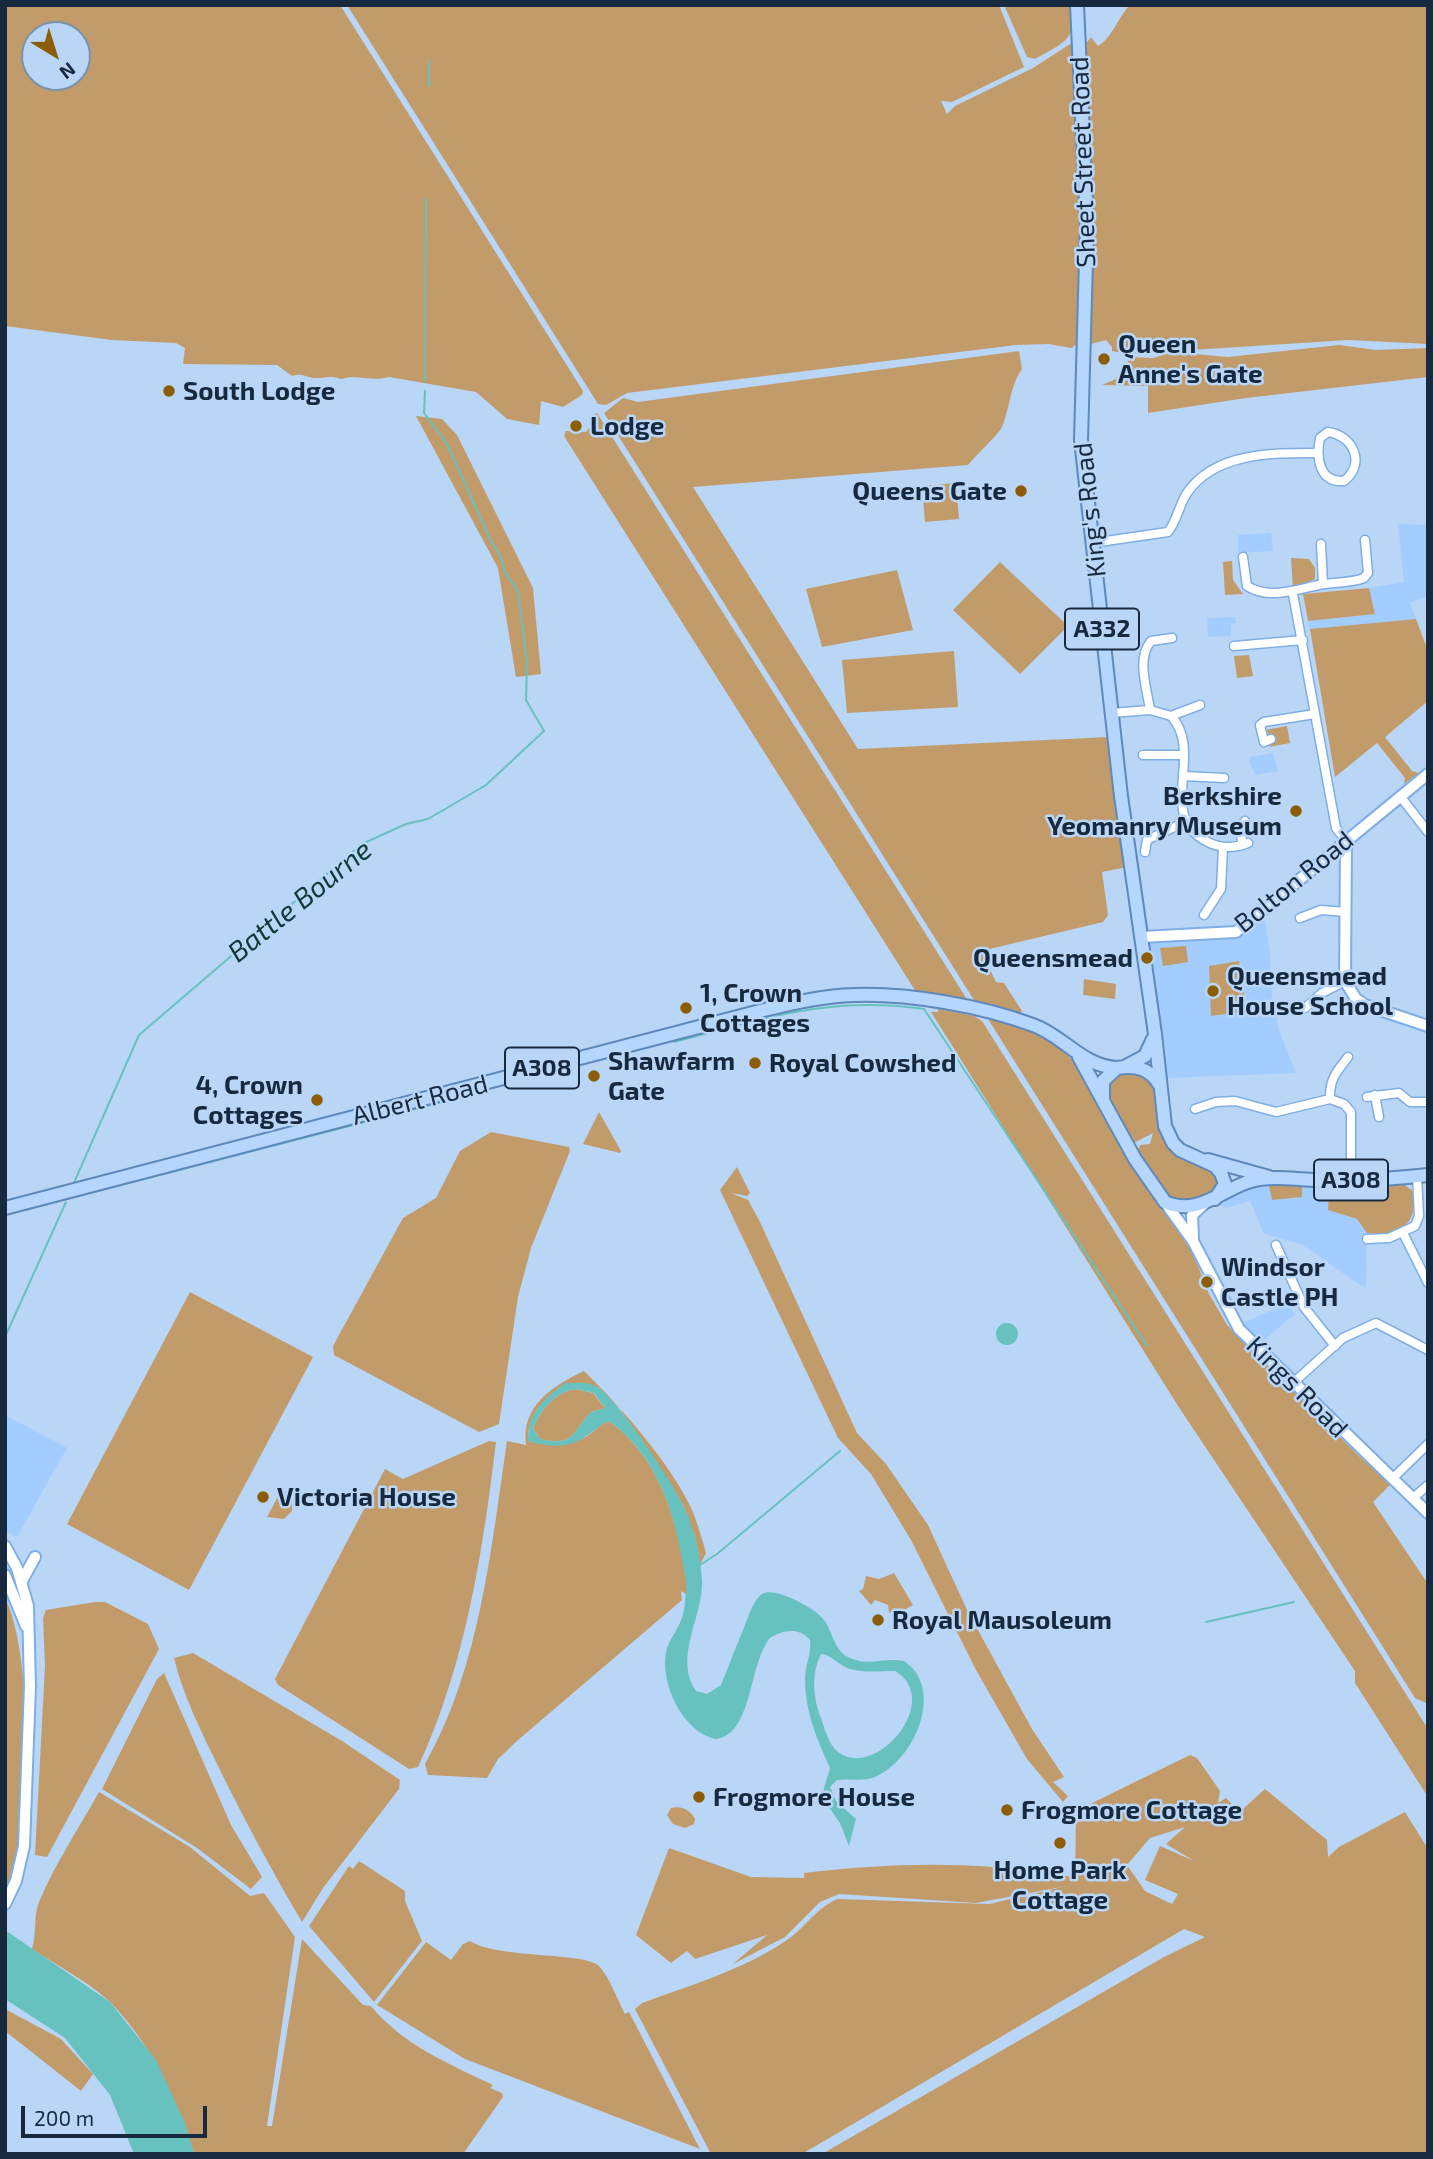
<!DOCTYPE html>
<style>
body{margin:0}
#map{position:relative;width:1433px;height:2159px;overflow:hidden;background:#b9d6f7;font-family:"Exo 2",sans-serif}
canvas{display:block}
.frame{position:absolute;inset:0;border:7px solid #16293e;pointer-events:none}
.north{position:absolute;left:21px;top:21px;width:70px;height:70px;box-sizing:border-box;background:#b9d6f7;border:2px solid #7891ad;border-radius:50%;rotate:142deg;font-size:19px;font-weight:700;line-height:28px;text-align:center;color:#16293e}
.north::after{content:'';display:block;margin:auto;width:24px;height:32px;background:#8d5c07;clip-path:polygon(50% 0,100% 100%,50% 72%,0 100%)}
.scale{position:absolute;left:21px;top:2106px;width:186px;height:32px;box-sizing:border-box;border:4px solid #16293e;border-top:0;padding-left:9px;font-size:21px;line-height:24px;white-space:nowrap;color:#16293e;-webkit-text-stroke:5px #b9d6f7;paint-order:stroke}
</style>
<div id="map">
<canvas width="1433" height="2159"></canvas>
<div class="frame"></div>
<div class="north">N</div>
<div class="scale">200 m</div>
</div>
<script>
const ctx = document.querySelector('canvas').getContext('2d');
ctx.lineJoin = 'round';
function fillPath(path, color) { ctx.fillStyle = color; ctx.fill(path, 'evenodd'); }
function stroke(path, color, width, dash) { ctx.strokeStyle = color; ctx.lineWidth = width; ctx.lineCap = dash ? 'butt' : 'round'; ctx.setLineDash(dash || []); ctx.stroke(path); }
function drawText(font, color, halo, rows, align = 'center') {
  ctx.font = font + ' "Exo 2",sans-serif'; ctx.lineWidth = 5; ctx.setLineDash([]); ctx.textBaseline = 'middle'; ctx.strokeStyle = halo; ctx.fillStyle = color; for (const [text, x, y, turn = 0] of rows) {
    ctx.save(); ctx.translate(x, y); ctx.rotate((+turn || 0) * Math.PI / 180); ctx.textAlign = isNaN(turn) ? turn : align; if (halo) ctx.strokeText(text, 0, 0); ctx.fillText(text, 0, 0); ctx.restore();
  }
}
fillPath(new Path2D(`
 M1398,524L1428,525V596L1410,603L1416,619L1310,629L1308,621L1374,614L1369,588L1404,582Z
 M1271,533L1273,551L1238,553V535Z
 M1235,617L1236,623L1231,624V636L1208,637L1207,618Z
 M1273,753L1278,771L1256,775L1249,762L1250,757Z
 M1264,915L1270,954L1272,998L1280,1033L1296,1073L1167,1078L1149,942L1153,939L1235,938Z
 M1255,1185L1329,1187L1328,1210L1357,1219L1367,1230L1366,1289L1301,1244L1264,1234L1250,1201L1225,1208L1221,1205L1244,1187Z
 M1287,1304L1295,1314L1262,1342L1242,1323Z
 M5,1415L67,1448L17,1537L5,1531Z`), '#a3cdff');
fillPath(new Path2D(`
 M5,5H340L583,391L582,395L563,407L541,401L539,425L507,419L476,392L389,377C372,382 358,374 341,379C330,375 327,378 316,378C306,378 303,372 292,376L277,365L183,364L185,348L176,343L112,340L5,326ZM77,35V77H35V35Z
 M347,5H999L1024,67L952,102L941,101L947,114L955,106L1033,68L1070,44L1076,47L1084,231L1080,342L1071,348L1049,344L1016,345L627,393L606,405L598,404Z
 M1004,5H1074C1077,40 1063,43 1035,59L1027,57Z
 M1130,5H1428V344L1349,340L1128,354L1112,351V347L1106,340L1091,344L1085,45L1091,37L1098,46C1113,37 1118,17 1130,5Z
 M1339,345L1376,350L1428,348V377L1246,398L1148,413V386L1102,385L1116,379L1131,357L1153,358L1173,352L1228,357Z
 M1019,351L1022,369C1010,386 1010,408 1002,427C999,434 976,455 968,465L693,487L858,749L1109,737L1127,867L1102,872L1108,915L1103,922L981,951L996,982L1004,983L1022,1011L1017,1014L979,1006L974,1000L604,413L623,398L638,402Z
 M597,413L968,1001L918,995L564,436L566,431L586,432L590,427V417Z
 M416,416L442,419L457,435L533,588L541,674L516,677L498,568Z
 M956,483L959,519L925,522L922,486Z
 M1291,558L1309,559L1315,568V579L1293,589Z
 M1232,561L1233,580L1243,594L1225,595L1223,562Z
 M1000,562L1068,626L1020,674L953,610Z
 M897,570L913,630L822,647L806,589Z
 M1369,588L1375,614L1308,621L1303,594Z
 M1416,619L1428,651V701L1385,737L1412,771L1419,773L1404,784L1405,778L1377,743L1335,777L1310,629Z
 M954,651L958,707L847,713L842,660Z
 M1249,655L1253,676L1237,678L1234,656Z
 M1287,726L1290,743L1269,747L1274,741L1266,730Z
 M1186,946L1188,962L1163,966L1160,948Z
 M1239,961L1247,1011L1211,1016L1209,966Z
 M1084,979L1116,984L1115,999L1083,995Z
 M938,1009L974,1016L982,1021L1428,1729V1797L1355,1683V1671L1180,1409L931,1012H938Z
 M988,1019C1027,1026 1057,1040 1082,1070L1121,1147L1190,1246L1209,1294L1227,1325L1361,1458L1392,1483L1373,1502L1428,1584V1704L1415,1698Z
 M1140,1070L1154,1078L1163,1133L1221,1178L1217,1191L1180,1203L1168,1197L1137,1153L1140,1145L1150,1144L1153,1133L1132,1144L1105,1094L1111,1075Z
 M599,1112L621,1151L620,1153L583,1144Z
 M491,1132L569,1147L570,1151L531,1248L518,1297L499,1424L479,1432L334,1355L333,1346L403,1218L436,1198L460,1151Z
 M737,1167L750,1193L747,1196L731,1193L748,1200L759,1220L857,1433L886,1464L928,1525L967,1610L1032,1729L1064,1777L1053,1782L1068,1796L1063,1802L1027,1759L976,1670L911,1540L871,1474L838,1438L720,1190Z
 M1403,1184L1413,1191C1419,1224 1399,1238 1367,1233L1357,1219L1328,1210L1329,1187Z
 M1269,1186H1302V1197L1272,1200Z
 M190,1292L313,1357L189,1590L67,1524Z
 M584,1371C621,1407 672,1465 693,1512C698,1525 702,1539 706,1553L700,1565L695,1537L684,1507L620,1409L598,1387L566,1383C544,1399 528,1412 528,1441C548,1447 572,1447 590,1434C597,1429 600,1424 609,1421C653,1453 672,1503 682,1556C684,1568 688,1582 686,1594L681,1591L682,1600L518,1740L498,1759L487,1778L428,1775L425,1764C480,1667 491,1549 507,1441L526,1445C521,1405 553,1386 584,1371Z
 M576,1389L593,1393L605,1408L591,1412C572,1432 575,1447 540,1439L533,1428C543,1408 553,1393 576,1389Z
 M489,1441L496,1442C483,1551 465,1667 418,1767L409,1769L278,1685L275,1679L385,1469L403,1479Z
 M282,1489L292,1497V1511L284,1519L267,1517Z
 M894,1573L913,1605L896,1615L889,1612L888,1605L875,1600L871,1605L859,1591L863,1589L866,1576L879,1579Z
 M5,1598C34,1655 32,1837 5,1895Z
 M95,1602H105L148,1624L159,1649L47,1857L35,1855L45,1666L43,1618L46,1610Z
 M193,1653L342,1741L400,1780L399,1789L323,1888L302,1922C272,1871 245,1821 219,1768C202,1733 183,1696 174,1658Z
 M164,1673L231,1825L262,1877L251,1889L197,1848L102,1789L157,1679Z
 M1190,1755L1197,1758L1220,1791L1218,1803L1226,1798L1238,1810L1244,1808L1265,1789L1327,1840L1328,1857L1339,1847L1405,1812L1428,1849V2154H822L1164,1957L1205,1937L1184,1929L802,2154H711L635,2009L642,2003C691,1985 743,1970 787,1940C806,1927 814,1910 837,1899L989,1904L1067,1886L976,1903L839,1894L820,1902L785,1937L733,1964L767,1935L695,1959L687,1951L671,1963L636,1935L669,1848L751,1877L804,1878V1873C899,1862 979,1861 1073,1877L1075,1881L1076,1811ZM1185,1827L1166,1844L1194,1861L1160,1846L1145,1880L1178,1894L1172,1904L1145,1891L1127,1865L1150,1838Z
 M99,1792L190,1847L250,1896L264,1893L295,1937L267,2126H272L302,1939L363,2005L371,2006C402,2044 449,2064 493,2085L490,2088L502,2093L503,2097L463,2154H194C177,2099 152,2046 112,2004C92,1984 56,1965 32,1949C37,1933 33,1917 39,1902C55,1864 79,1828 99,1792Z
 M671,1808C681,1805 691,1810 695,1819L694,1824L685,1828L673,1824L667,1815Z
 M359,1861L405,1891V1901L422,1941L374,2002L309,1926L349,1866L353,1869Z
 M470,1941C498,1959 586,1952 599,1966C610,1978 617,1999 625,2014L629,2012L700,2149L465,2059L377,2005L426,1942L451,1960L463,1944Z
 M5,2009L61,2039L93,2074L81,2091L5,2031Z`), '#c29b6b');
fillPath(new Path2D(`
 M996 1334a11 11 0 1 1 22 0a11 11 0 1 1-22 0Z
 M565,1383C576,1383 588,1381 597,1387C618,1399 674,1485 685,1509C695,1531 701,1557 702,1582C703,1617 673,1658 696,1691L707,1694L721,1685L752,1607C755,1603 757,1597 762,1594C775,1586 816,1609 824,1620C833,1632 833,1647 846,1656C867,1668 883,1657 904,1661C946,1689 914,1761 875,1777C863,1782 850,1778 837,1780L830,1787L836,1801L856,1819L849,1846L840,1823L824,1800L823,1792L830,1768C817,1739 805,1712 805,1678C805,1665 812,1653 810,1640C799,1627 783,1630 770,1638C748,1664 753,1736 715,1739C682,1731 660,1683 666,1652C669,1639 678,1630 682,1618C685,1610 685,1599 686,1591C687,1579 683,1566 681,1554C672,1502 652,1452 609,1421C599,1425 595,1431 586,1436C568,1449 548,1447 528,1441C528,1412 544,1399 565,1383ZM576,1389L594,1393L605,1408L591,1412C572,1432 575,1447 540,1439L533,1428C543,1408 553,1393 576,1389ZM821,1654C831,1654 839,1666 850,1669C865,1673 879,1671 895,1671C944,1700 876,1781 838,1752C829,1745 824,1728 821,1718C813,1698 811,1674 821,1654Z
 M5,1930L110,2002L156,2060L185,2123L194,2154H134L110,2095L65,2038L5,1999Z`), '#67c2bf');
stroke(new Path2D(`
 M429,61V86
 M425,381L426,199
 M674,1042C762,1019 831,995 924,1009L1147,1346
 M73,1185L139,1035L362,844L406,824L428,819L486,785L544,731L526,700L527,663L518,592L504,570L501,557L491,541L447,444L424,413L425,391
 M5,1215L446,1101
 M5,1337L66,1202
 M700,1565L717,1554L840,1451
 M1206,1622L1294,1602`), '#67c2bf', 2);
const street = new Path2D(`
 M1328,432C1354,436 1366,464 1344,481C1319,483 1316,458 1320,438Z
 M1092,543L1168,532C1177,521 1179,505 1187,493C1215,452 1273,453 1317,453
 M1321,544L1323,584
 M1243,557L1247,586C1271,601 1299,588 1324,584C1337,582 1351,583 1364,578L1368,573L1365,540
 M1293,594L1336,828L1346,841
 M1234,646L1303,640
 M1150,710C1147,688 1136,659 1151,641L1172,638
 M1111,713L1150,710L1171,716C1205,752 1156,815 1206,841C1220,849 1233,849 1248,843
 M1171,716L1200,705
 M1271,739L1264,742L1260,725L1264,722L1315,714
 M1143,755H1184
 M1184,776L1224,778
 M1400,796L1428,832
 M1242,845L1241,826L1245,821
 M1145,852L1147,840L1185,822
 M1204,915L1221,889L1223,848
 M1300,918L1321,910L1346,912
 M1305,1008L1322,993L1345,981
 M1375,1095L1379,1117
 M1367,1097L1399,1093L1410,1102H1428
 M1330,1099C1329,1080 1337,1071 1348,1057
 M1195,1109L1216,1102L1235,1101L1276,1112L1330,1099L1344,1104L1351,1112V1180
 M1403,1233L1428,1283
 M1367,1239L1389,1238L1415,1226L1419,1216L1417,1176
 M1276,1245L1304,1307L1335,1346
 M1293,1383L1343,1338L1376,1323L1428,1350
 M1392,1479L1428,1444
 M1413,1498L1428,1485`);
const secondary = new Path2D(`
 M1346,841L1345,981L1356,999L1365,1005L1428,1026
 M1141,937L1236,932L1428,774
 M1165,1202L1193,1241L1239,1329L1428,1513
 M1193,1238L1192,1215L1204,1204
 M5,1546L17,1568L28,1606L30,1687L24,1846L16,1881L5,1904
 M5,1575L26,1626
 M22,1581L35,1557`);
const primary = new Path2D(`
 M1077,5L1087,224L1081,440L1121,796L1155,1034L1165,1126L1173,1143L1180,1150L1215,1166L1221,1173L1225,1184L1215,1199
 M1079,1057L1135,1159L1165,1202C1198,1217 1222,1189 1251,1181C1273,1175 1297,1180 1320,1180C1357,1181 1392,1179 1428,1175
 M1126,1066L1145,1056L1153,1039
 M1103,1099V1081L1117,1068C1136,1065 1149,1068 1159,1084
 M1208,1160L1269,1177
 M5,1208L764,1010C794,1003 823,996 854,995C908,993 982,1006 1033,1025C1064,1036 1082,1066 1117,1068`);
stroke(street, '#7faee4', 11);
stroke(secondary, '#7faee4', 14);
stroke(primary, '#5e89ba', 16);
stroke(street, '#fff', 8);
stroke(secondary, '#fff', 10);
stroke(primary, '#b6d7fd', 12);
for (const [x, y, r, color] of [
 [1104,359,7,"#8d5c07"],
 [169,391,7,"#8d5c07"],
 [576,426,7,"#8d5c07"],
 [1021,491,7,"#8d5c07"],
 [1296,811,7,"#8d5c07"],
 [1147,958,7,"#8d5c07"],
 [1213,991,7,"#8d5c07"],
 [686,1008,7,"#8d5c07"],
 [755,1063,7,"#8d5c07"],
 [594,1076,7,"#8d5c07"],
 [317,1100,7,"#8d5c07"],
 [1207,1282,7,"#8d5c07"],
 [263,1497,7,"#8d5c07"],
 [878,1620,7,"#8d5c07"],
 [699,1797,7,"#8d5c07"],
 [1007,1810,7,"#8d5c07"],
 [1060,1843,7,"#8d5c07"]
]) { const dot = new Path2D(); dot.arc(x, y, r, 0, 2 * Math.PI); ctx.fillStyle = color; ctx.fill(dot); stroke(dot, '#b9d6f7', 2.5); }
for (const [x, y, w] of [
 [1102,629,74],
 [542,1068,74],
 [1351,1180,74]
]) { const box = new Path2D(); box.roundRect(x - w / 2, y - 20.5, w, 41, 5); ctx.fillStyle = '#b9d6f7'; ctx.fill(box); stroke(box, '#16293e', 2); }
drawText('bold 24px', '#16293e', null, [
 ["A332",1102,629],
 ["A308",542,1068],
 ["A308",1351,1180]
]);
drawText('26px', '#16293e', '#b9d6f7', [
 ["Sheet Street Road",1083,162,-92],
 ["King's Road",1090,510,-96],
 ["Bolton Road",1294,882,-39],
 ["Albert Road",420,1100,-14],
 ["Kings Road",1297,1387,45]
]);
drawText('bold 26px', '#16293e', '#b9d6f7', [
 ["Queen",1118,344],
 ["Anne's Gate",1118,374],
 ["South Lodge",183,391],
 ["Lodge",590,426],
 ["Queens Gate",1007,491,"right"],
 ["Berkshire",1282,796,"right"],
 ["Yeomanry Museum",1282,826,"right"],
 ["Queensmead",1133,958,"right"],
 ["Queensmead",1227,976],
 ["House School",1227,1006],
 ["1, Crown",700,993],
 ["Cottages",700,1023],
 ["Shawfarm",608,1061],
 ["Gate",608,1091],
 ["Royal Cowshed",769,1063],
 ["4, Crown",303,1085,"right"],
 ["Cottages",303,1115,"right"],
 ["Windsor",1221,1267],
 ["Castle PH",1221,1297],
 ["Victoria House",277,1497],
 ["Royal Mausoleum",892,1620],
 ["Frogmore House",713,1797],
 ["Frogmore Cottage",1021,1810],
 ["Home Park",1060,1870,"center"],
 ["Cottage",1060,1900,"center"]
], 'left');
drawText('italic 28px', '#0d3938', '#b9d6f7', [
 ["Battle Bourne",300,901,-39]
]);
</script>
